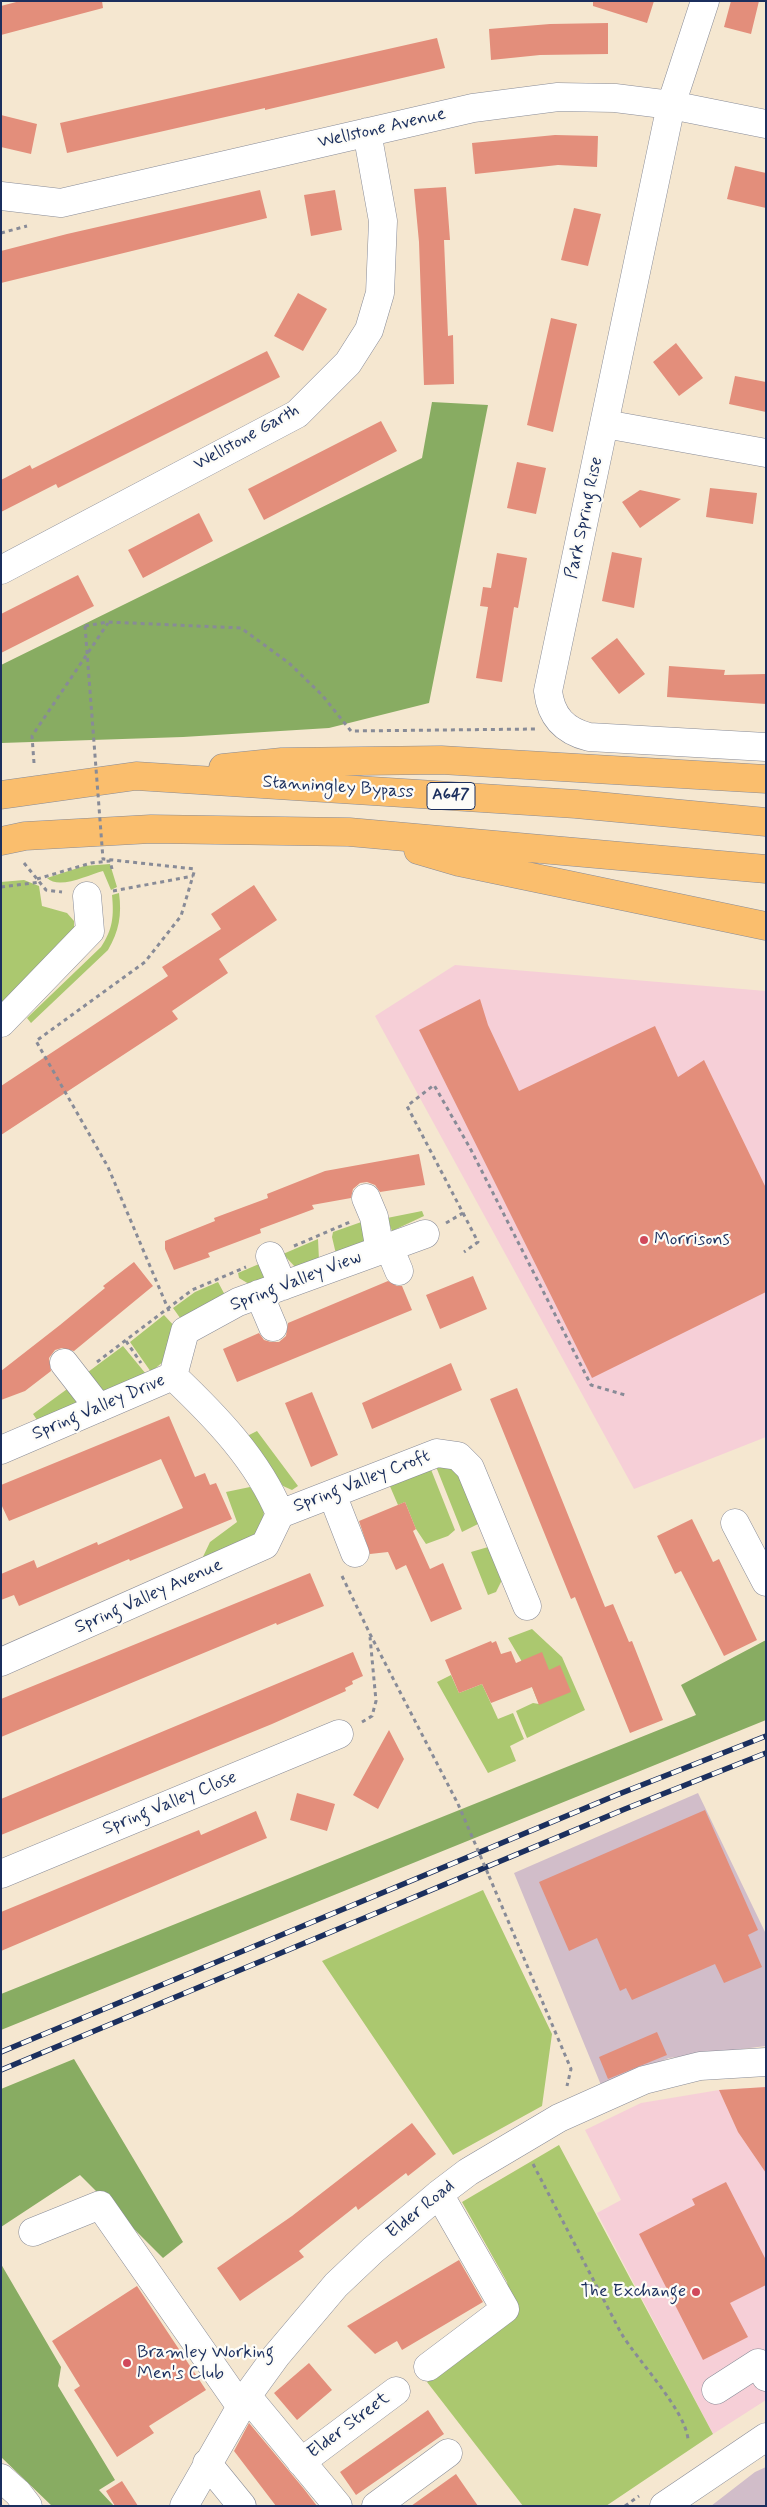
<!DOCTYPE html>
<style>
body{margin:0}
#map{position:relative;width:767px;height:2507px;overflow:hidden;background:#f5e7d0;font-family:Mynerve,sans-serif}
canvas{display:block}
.frame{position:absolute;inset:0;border:2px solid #1b2f5e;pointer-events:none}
</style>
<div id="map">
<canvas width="767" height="2507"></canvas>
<div class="frame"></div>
</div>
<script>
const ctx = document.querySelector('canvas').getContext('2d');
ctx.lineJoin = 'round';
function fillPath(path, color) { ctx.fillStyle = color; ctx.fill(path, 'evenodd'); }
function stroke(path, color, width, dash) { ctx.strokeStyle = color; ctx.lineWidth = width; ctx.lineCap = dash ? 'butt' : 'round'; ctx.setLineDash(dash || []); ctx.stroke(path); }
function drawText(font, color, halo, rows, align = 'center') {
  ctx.font = font + ' Mynerve,sans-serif'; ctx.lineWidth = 4.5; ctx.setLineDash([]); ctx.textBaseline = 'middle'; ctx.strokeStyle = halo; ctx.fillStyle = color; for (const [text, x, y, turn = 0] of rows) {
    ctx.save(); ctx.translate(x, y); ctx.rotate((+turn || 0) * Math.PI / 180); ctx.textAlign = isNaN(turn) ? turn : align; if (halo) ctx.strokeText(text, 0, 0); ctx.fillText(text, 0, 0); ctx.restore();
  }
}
fillPath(new Path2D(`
 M455,965L766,991V1437L634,1489L375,1016Z
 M766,2087V2400L713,2434L597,2213L621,2200L585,2130L641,2103L719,2090Z`), '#f6cfd7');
fillPath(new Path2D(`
 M698,1793L766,1934V2046L669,2058L601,2085L514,1873Z
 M766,2467V2506H711L755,2472Z`), '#d1bdc9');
fillPath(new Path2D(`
 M110,864L117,887L111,890L103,871C88,875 59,890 47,878L84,866Z
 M24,880L39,886L42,906L67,913L74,921V932L1,1005V882Z
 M119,893C122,915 119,931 108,950L31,1023L27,1018L101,947C113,929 114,916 112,895Z
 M422,1211L424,1216L392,1231L387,1218Z
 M367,1220L370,1240L336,1254L332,1237L333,1232Z
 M318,1239L319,1260L298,1270L283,1254Z
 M266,1261L270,1281L249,1284L239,1278L238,1273Z
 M218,1282L226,1297L183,1322L173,1308L195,1292Z
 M164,1315L177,1329L164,1361L151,1372L130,1342Z
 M123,1346L146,1374L101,1392L88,1372Z
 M74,1384L78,1402L37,1420L33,1414Z
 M257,1431L298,1486L292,1490L283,1486L247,1436Z
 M433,1459L454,1463L484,1521L462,1532Z
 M430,1467L455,1530L448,1536L426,1544L416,1529L405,1502L398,1505L389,1484Z
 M250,1487L264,1508L263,1530L254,1540L201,1561L210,1542L237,1522L226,1492Z
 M495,1545L505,1574L496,1592L488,1595L471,1552Z
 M532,1629L562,1657L585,1710L527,1738L516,1711L533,1703L539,1704L521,1660L508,1638Z
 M451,1675L459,1693L482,1684L498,1719L513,1713L524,1739L510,1746L516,1761L488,1773L437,1682Z
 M483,1890L552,2034L542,2106L453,2155L322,1961Z
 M559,2145L713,2434L606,2506H523L427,2382L512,2319L507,2282L462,2202Z`), '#abc86f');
fillPath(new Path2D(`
 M432,402L488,405L429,703L329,728L183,737L1,743V665L422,458Z
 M766,1640V1720L1,2030V1994L696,1715L681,1685Z
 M74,2059L183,2242L163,2258L80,2175L1,2227V2089Z
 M1,2264L61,2367L58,2386L115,2480L99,2490L114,2506H52L1,2457Z`), '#88ac62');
fillPath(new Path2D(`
 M20,1H102L103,8L1,35V6Z
 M593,1H654L647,23L593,6Z
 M731,1H759L751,34L724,27Z
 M608,23V54L540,55L491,60L489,29L550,24Z
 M437,38L445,68L265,110V108L67,153L60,123Z
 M1,115L37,124L31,154L1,147Z
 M555,135L598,136L597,167L558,165L475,174L472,143Z
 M735,166L766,173V208L727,199Z
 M446,187L450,240H444L448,336L453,335L454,384L424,385L419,242L414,189Z
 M260,190L267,218L1,283V251L67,234Z
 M335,190L342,230L311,236L304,195Z
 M574,208L601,214L588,266L561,260Z
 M298,293L327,309L303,351L274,336Z
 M551,318L577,324L553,432L527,425Z
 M676,343L703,378L679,396L653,362Z
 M267,351L280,377L58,488L56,484L1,512V480L30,465L32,469Z
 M735,376L766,382V412L729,404Z
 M381,421L397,451L264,520L248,489Z
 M517,462L546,468L536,514L507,508Z
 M710,488L757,493L753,524L706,517Z
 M640,490L681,499L640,528L622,502Z
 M199,513L213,541L143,578L128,550Z
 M612,552L642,558L634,608L602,601Z
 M497,553L527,558L518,608L514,607L502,682L476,678L488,607L480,606L483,587L491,588Z
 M78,575L94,606L1,653V614Z
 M617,638L645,674L619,694L591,658Z
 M669,666L725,670L724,675L766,674V704L667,697Z
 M254,885L277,920L219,959L228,973L172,1011L178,1019L1,1135V1086L168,976L162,967L221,929L211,914Z
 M480,999L488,1025L519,1091L655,1026L678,1077L704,1060L766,1188V1292L592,1378L419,1030Z
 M419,1154L425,1185L380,1192L375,1185L367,1182L360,1183L353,1189L351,1198L312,1205L314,1209L260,1229L261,1233L208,1253L210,1257L174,1270L165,1249V1241L215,1221L214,1218L268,1198L267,1194L325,1171Z
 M134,1262L153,1286L74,1351L62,1348L55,1350L49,1358L51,1371L25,1391L1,1400V1371L60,1325L105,1288L103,1286Z
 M473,1276L487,1309L440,1329L426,1295Z
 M388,1281L397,1286H402L412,1310L237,1382L223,1349L259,1333L264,1340L271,1342H279L286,1336L288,1323Z
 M451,1363L462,1390L372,1429L362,1403Z
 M517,1388L605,1607L613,1604L629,1642L632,1641L663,1720L630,1733L575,1597L571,1599L490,1399Z
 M312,1392L338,1455L311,1467L285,1403Z
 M169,1416L195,1477L205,1473L210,1485L216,1483L232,1519L130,1561L129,1559L19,1606L14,1595L1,1600V1574L34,1560L37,1568L97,1542L98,1545L183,1508L161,1459L9,1521L1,1504V1485Z
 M405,1502L416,1529L413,1531L430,1569L443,1563L462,1609L431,1622L406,1565L396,1570L388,1552L370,1554L359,1521Z
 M692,1519L713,1562L719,1559L757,1640L724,1656L681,1571L675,1574L657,1536Z
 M310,1573L324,1606L277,1625L276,1623L1,1737V1699Z
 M491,1641L492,1643L496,1641L501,1654L511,1651L516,1663L542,1652L549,1670L560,1665L571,1692L539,1705L532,1687L491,1703L482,1684L459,1693L445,1660Z
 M353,1652L363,1676L352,1681L353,1684L345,1688L346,1691L272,1724L1,1835V1799Z
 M389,1730L404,1759L378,1809L353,1795Z
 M297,1793L335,1804L327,1831L290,1820Z
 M705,1810L758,1930L748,1935L762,1967L724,1983L715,1964L632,2000L626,1988L620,1991L597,1938L569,1951L539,1882Z
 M256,1811L267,1838L1,1951V1912L199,1830L201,1835Z
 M657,2032L667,2055L608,2079L599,2057Z
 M766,2087V2173L738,2132L719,2090Z
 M412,2123L436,2154L408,2176L406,2173L358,2210L356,2206L299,2251L304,2257L240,2301L217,2268L292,2216Z
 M726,2182L766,2260V2285L730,2303L748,2337L703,2360L639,2234L695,2205L692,2199Z
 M459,2260L483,2302L402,2350L397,2341L375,2354L347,2326Z
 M137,2286L206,2390L149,2426L154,2433L117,2457L74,2390L80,2386L52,2341Z
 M309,2363L332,2390L297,2420L274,2393Z
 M428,2410L444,2434L356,2495L340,2472Z
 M249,2423L304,2489L317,2506H276L234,2451Z
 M456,2474L478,2506H411Z
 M122,2481L138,2506H115L106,2491Z`), '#e38e7b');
const minor = new Path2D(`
 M705,1L671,105L548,691C551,717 565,731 589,737L766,747
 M1,196L61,203L473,108L558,97L615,98L671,105L766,124
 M605,424L766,453
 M1,570L297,414L348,363L369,330L380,293L383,221L367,132
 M1,1023L90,931L87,896
 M366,1198L374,1217L380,1251
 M389,1247L399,1271
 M270,1256L283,1286
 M259,1294L273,1327
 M64,1363L99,1408
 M173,1376L185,1331L238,1302L425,1234
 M1,1450L173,1376C215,1416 258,1460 280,1514
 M332,1494L355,1553
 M280,1514L437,1453L458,1456L470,1468L527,1606
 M735,1523L766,1582
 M1,1662L265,1545L280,1514
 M1,1874L339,1734
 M33,2232L100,2205L241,2407
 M428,2367L505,2309L439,2194
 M716,2390L758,2363L766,2377
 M247,2396L338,2506
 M301,2462L396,2391
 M207,2463L242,2506
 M1,2478L18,2493L28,2506
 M184,2506L247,2396L276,2356L336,2285L373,2250L439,2194L468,2172L559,2118L644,2080L700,2066L766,2062
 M376,2506L448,2453
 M664,2506L766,2437`);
const highway = new Path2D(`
 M223,768L282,762L441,760L766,779
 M1,795L136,776L576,804L766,822
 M1,841L25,836L151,829L349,832L766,869
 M418,850L459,862L766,926`);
stroke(minor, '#888b97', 29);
stroke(highway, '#888b97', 29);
stroke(new Path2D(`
 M1,233L27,226
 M85,626L108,622L241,628L289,663L322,695L351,731L535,729
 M34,763L32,736L108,623
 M24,863L46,890L62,892
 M37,879L91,863L110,861L112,869
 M1,887L40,882
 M113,891L193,876
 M463,1213L478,1242L464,1252
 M446,1223L463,1213L407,1106L434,1085L470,1148L591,1385L625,1395
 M294,1246L350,1222
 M169,1311L108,1167L36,1041L145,962L181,916L195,869
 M126,1341L141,1363
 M97,1362L192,1290L246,1267
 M342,1576L370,1634L458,1804
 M362,1722L372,1716L376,1701L370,1637
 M489,1876L571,2069L567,2086
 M533,2164L621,2333C638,2361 685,2410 688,2439
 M625,2506L639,2496`), '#888b97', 3, [4, 4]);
stroke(minor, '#fff', 28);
stroke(highway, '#fabe6d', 28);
const rail = new Path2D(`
 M1,2052L619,1794L766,1736
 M1,2070L625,1809L766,1753`);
stroke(rail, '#1b2f5e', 5.5);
stroke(rail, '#fdfcf7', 4, [11]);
stroke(new Path2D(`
 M85,626L103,859L195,869
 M458,1804L489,1876`), '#888b97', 3, [4, 4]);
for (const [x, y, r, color] of [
 [644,1240,5,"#d1495b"],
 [696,2292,5,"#d1495b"],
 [127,2363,5,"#d1495b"]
]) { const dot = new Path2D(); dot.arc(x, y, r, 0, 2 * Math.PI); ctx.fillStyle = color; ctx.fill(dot); stroke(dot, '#fdfcf7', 2); }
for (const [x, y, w] of [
 [451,796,48]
]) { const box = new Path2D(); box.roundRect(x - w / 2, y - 13.5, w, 27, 4); ctx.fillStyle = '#fdfcf7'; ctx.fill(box); stroke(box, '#1b2f5e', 1); }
drawText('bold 16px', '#1b2f5e', null, [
 ["A647",451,796]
]);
drawText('18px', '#1b2f5e', '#fdfcf7', [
 ["Wellstone Avenue",382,129,-13],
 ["Wellstone Garth",247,438,-29],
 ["Park Spring Rise",585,518,-78],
 ["Stanningley Bypass",338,788,4],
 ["Spring Valley View",296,1282,-21],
 ["Spring Valley Drive",99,1408,-23],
 ["Spring Valley Croft",362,1482,-21],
 ["Spring Valley Avenue",149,1597,-24],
 ["Spring Valley Close",170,1804,-22],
 ["Elder Road",421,2210,-39],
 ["Elder Street",349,2426,-37]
]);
drawText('18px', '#1b2f5e', '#fdfcf7', [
 ["Morrisons",654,1240],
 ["The Exchange",686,2292,"right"],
 ["Bramley Working",137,2353],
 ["Men's Club",137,2374]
], 'left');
</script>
